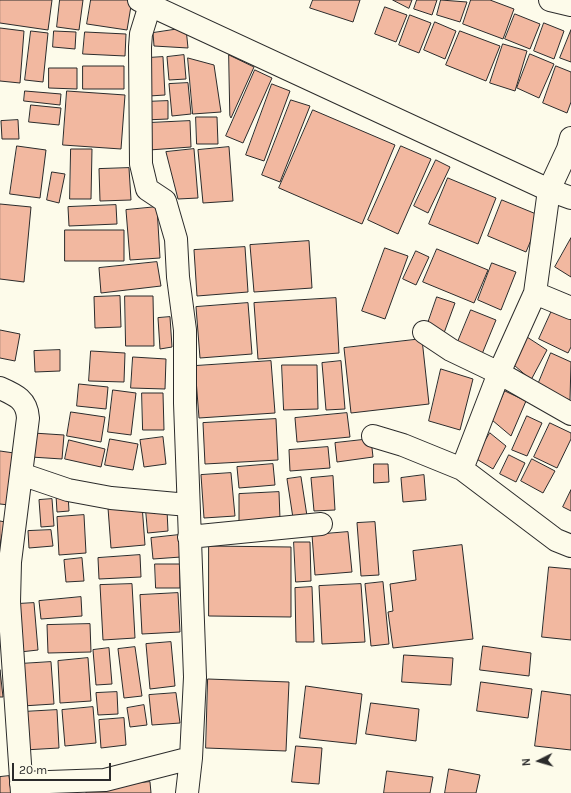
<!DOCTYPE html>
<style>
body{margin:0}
#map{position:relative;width:571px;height:793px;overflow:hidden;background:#fdfbea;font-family:Karla,sans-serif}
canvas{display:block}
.north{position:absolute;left:519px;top:741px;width:40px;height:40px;-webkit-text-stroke:3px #fdfbea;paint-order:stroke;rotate:265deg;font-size:11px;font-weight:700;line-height:16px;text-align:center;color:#2b2b2b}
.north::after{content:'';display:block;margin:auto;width:14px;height:18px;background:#2b2b2b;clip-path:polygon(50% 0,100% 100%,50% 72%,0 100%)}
.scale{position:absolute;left:12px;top:763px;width:99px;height:18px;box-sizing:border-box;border:2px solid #2b2b2b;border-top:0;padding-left:5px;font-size:12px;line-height:14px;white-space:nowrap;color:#2b2b2b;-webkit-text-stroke:3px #fdfbea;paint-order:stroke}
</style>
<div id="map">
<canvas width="571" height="793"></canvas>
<div class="north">N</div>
<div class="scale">20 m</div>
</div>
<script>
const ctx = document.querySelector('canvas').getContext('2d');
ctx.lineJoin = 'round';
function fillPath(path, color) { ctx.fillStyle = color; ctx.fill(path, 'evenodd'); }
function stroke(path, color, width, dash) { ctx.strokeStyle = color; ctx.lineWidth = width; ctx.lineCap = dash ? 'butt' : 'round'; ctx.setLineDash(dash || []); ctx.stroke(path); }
const building = new Path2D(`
 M0,0H52L48,30L0,23Z
 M60,0H83L79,30L57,27Z
 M91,0H132L127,30L87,24Z
 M313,0H360L353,22L310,8Z
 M393,0H412L409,8Z
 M417,0H437L432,15L414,9Z
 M441,0L467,2L460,22L437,15Z
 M471,0H490L514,9L503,39L463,24Z
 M385,7L407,15L396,42L375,34Z
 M515,14L540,24L530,49L505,39Z
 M410,15L431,23L419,53L399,45Z
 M435,22L456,31L445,59L424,50Z
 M544,23L564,31L554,59L534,51Z
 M0,28L24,31L20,83L0,81Z
 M186,28L188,48L154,46L153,33Z
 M571,30V62L560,58Z
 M31,31L48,33L43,82L25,80Z
 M54,31L76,32L75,49L53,47Z
 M460,31L500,46L486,81L446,65Z
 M85,32L126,34L125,56L83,54Z
 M503,44L527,51L515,91L490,83Z
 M530,54L554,64L539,98L517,88Z
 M184,55L186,79L169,80L167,57Z
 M229,55L254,67L231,118L230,116Z
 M163,57L165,95L149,96L147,58Z
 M188,58L214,65L221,112L193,114Z
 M83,66H124V89H83Z
 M556,66L571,72V102L567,113L543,103Z
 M49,68H77V89L49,88Z
 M255,70L272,78L243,143L226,136Z
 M188,83L191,114L172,116L169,84Z
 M272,84L290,91L264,161L246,155Z
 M25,91L61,94L60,105L24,101Z
 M67,91L125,95L121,149L63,145Z
 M291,100L310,106L280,182L262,175Z
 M168,101V119L144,120L143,102Z
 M31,105L61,108L59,125L29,122Z
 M313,110L395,145L362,224L279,188Z
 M196,117H217L218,144H197Z
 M18,120L19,139H2L1,121Z
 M190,121L191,147L149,150L148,123Z
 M17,146L46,150L40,198L10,194Z
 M401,146L431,159L398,234L368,220Z
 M229,147L233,201L203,203L198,150Z
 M71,149H92L91,199H70Z
 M194,149L198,198L178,199L166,152Z
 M436,160L450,167L428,213L414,206Z
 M129,168L131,200L100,201L99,169Z
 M52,172L65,174L59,203L47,200Z
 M448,178L496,198L478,244L429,224Z
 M502,200L541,216L526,252L488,236Z
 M0,204L31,207L24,282L0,279Z
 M116,205L117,224L69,226L68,207Z
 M157,207L160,258L130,260L126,210Z
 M65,230H124V261H65Z
 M571,238V277L555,267Z
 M309,241L312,288L254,292L250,245Z
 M245,247L248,292L197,296L194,250Z
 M385,248L408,256L385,319L362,311Z
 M437,249L488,270L474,303L423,282Z
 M416,251L429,257L416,285L403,279Z
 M157,262L161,286L101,293L99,268Z
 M492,263L516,272L501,310L478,300Z
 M120,296L121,327L95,328L94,297Z
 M125,296H153L154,346H126Z
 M437,297L455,303L444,333L427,326Z
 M336,298L339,353L258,359L254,303Z
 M248,303L252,354L200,358L196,307Z
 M554,306L571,313V347L568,353L539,339Z
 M471,310L496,320L482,354L457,344Z
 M170,317L172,347L160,349L158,318Z
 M0,330L20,334L15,361L0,358Z
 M527,337L547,350L531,380L514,365Z
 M422,339L429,404L351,413L344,348Z
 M60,350V371L35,372L34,351Z
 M91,351L125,353L124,382L89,381Z
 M551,353L571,362L570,400L537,387Z
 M133,357L166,359L165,389L131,388Z
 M271,361L275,413L199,418L195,366Z
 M341,361L345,409L326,410L322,363Z
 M282,365H317L318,409L284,410Z
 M441,369L473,379L460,430L429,421Z
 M79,384L108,387L106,409L77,406Z
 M113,390L136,393L131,435L108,432Z
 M505,391L526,401L511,436L492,420Z
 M142,393H163L164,430H143Z
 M71,412L105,417L101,442L67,436Z
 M347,413L350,437L297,442L295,418Z
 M527,416L542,423L527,456L512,450Z
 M276,419L278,460L205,464L203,423Z
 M550,423L571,433V439L557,468L534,457Z
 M33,433L64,435L62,459L31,457Z
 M490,433L506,446L493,469L475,458Z
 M163,437L166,464L144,467L140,440Z
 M110,439L138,444L133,470L105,465Z
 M371,439L373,457L337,462L335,443Z
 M69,440L105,449L101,467L65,459Z
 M328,447L330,468L290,471L289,450Z
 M0,451L14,453L9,505L0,504Z
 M509,455L525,463L516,482L500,474Z
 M532,459L555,471L543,493L521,481Z
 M273,464L275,485L239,488L237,467Z
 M374,464H388L389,482L374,483Z
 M231,473L235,516L204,518L201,475Z
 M424,475L426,500L403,502L401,478Z
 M333,476L335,510L314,511L311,478Z
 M301,477L307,516L293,518L287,479Z
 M571,490V511L563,507Z
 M279,492L280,519L239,521V494Z
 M68,494L69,511L57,512L56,495Z
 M52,499L54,526L41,527L39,500Z
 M142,505L145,545L111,548L108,508Z
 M146,510H167L168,531L148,533Z
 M84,515L86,553L59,555L57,517Z
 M0,521L5,522L0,545Z
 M375,522L379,575L361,576L357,523Z
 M51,530L53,546L29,548L28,531Z
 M348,532L352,572L315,575L312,535Z
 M179,535L181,557L153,559L151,538Z
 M294,542H310L311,581L296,582Z
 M462,545L473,639L393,648L388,612L393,611L390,584L416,580L413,551Z
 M209,546L291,547V617L209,616Z
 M140,555L141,577L99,579L98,558Z
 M82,558L84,581L66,582L64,560Z
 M155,564H180V588H156Z
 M549,567L571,569V640L542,637Z
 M383,582L389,644L371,646L365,584Z
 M132,584L135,638L103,640L100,585Z
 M361,584L365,642L322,644L319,586Z
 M312,587L314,642H296L295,588Z
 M178,593L180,632L142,634L140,595Z
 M81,597L82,616L41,619L39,601Z
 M34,603L38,650L20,652L17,604Z
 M90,624L91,652L48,653L47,625Z
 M171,642L175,686L150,689L146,644Z
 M483,646L531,653L529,676L480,670Z
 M135,647L142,696L124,698L118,649Z
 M109,648L112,684L96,685L93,650Z
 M404,655L453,658L451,685L402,682Z
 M88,658L91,701L60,703L58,661Z
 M51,662L54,704L22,706L19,664Z
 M0,670L3,697H0Z
 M208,679L289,682L286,751L206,748Z
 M481,682L532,689L528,718L477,711Z
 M306,686L362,694L356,744L300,738Z
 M542,691L571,695V750L535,746Z
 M117,692L118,714L98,715L96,693Z
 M176,693L180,723L152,725L149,695Z
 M371,703L419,709L416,741L366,734Z
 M144,705L147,725L130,727L127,708Z
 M93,707L96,743L65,746L62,710Z
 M57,710L59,748L24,750L22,712Z
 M124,718L126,745L101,748L99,720Z
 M296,746L322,748L319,784L292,782Z
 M449,769L480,775L476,793H445Z
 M387,771L433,777L430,793H384Z
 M9,776L11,793H0V777Z
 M150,782L151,793H86V788Z`);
fillPath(building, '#f2b8a0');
stroke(building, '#2b2b2b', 1);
const minor = new Path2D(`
 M550,0L571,5
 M150,5L141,34L140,47L141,164L147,189L165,201L176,239L178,277L185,330V403L195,677L191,758L187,793
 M535,293L571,308
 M424,332L451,350L499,373L571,414
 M0,388C16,395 27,400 28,418L10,562L9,602L22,793
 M373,436L403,445L462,469L556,540L571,546
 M462,469L499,373L535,293L549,190L568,149L571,138
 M21,474L68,490L111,498L188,505
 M189,537L321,524
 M21,783L105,780L191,758`);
const secondary = new Path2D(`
 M139,0L549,190L571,198`);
stroke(minor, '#2b2b2b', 24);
stroke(secondary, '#2b2b2b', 24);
stroke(minor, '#fdfbea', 22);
stroke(secondary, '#fdfbea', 22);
</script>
